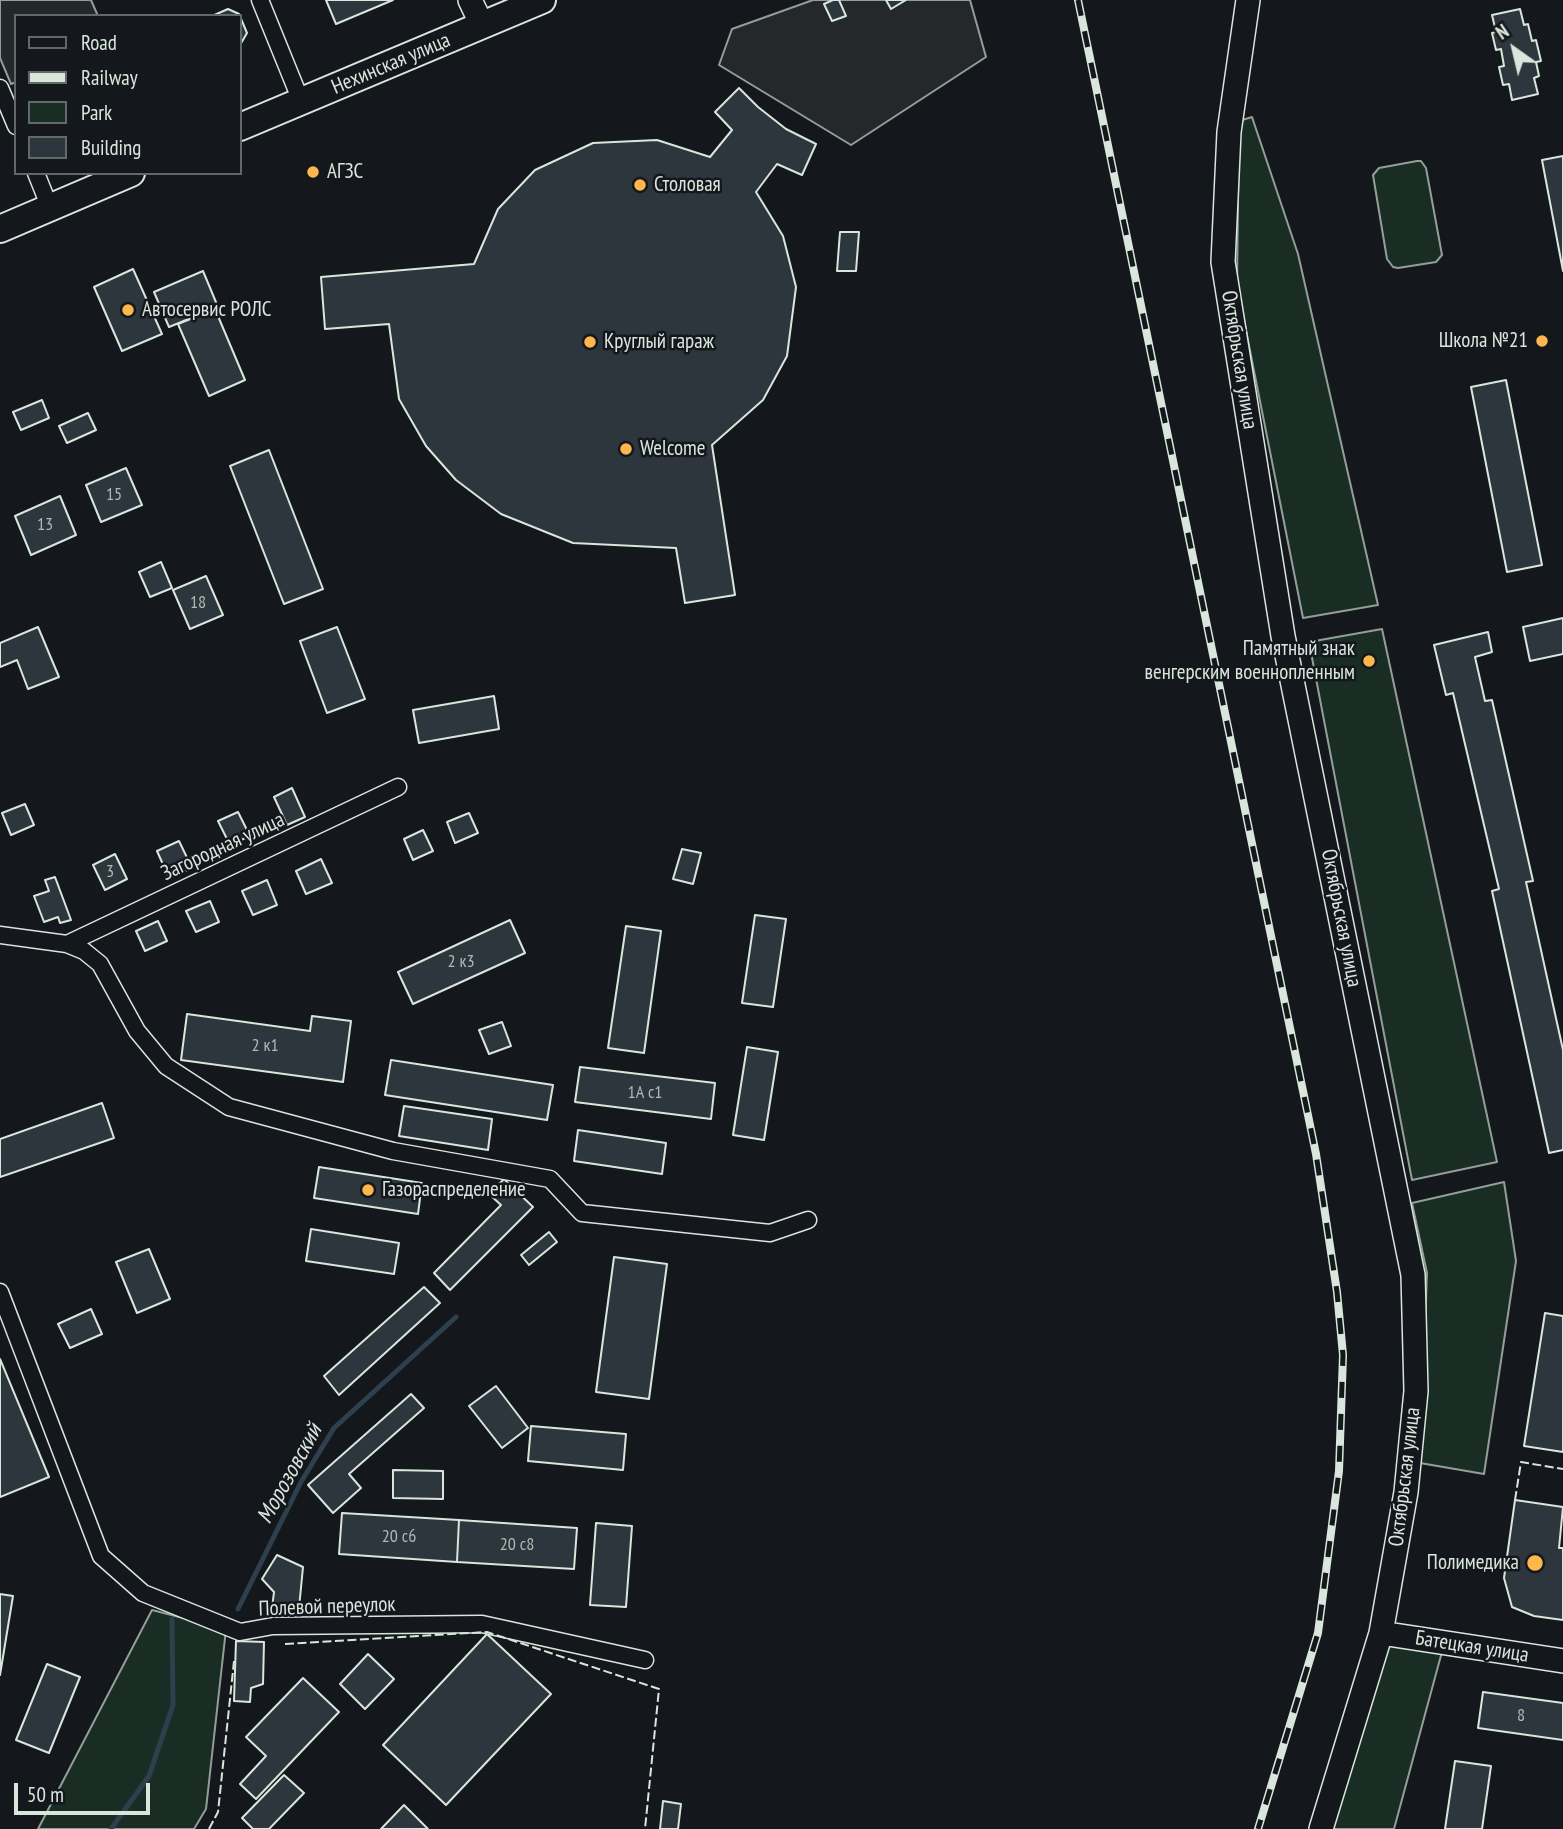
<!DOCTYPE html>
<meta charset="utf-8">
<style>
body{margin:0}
#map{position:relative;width:1563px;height:1829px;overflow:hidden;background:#14181c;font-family:"PT Sans Narrow",sans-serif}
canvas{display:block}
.legend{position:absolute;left:14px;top:14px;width:228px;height:161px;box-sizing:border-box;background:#14181c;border:2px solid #626a69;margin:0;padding:9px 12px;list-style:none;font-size:21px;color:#d8e6dc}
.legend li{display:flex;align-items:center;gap:14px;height:35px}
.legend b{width:35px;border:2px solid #626a69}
.north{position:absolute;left:1479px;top:14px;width:70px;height:70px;-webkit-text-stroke:5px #14181c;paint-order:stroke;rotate:326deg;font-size:19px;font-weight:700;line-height:28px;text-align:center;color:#d8e6dc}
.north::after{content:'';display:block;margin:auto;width:24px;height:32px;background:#d8e6dc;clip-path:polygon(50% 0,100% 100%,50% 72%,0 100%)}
.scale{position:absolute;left:14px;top:1783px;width:136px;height:32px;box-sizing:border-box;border:4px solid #d8e6dc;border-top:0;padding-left:9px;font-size:21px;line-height:24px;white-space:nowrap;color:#d8e6dc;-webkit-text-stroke:5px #14181c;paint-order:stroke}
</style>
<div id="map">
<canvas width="1563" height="1829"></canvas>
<ul class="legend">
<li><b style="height:9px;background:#14181c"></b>Road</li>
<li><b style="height:9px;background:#d8e6dc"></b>Railway</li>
<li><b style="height:19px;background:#1a2d24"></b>Park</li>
<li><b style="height:19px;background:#2c363c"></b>Building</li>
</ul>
<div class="north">N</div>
<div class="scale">50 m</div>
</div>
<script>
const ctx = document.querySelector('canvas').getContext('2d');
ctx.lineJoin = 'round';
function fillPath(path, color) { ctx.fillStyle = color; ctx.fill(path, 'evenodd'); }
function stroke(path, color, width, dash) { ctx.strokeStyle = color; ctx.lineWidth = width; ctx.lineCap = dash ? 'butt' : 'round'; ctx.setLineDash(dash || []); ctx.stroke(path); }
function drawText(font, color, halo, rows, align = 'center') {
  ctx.font = font + ' "PT Sans Narrow",sans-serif'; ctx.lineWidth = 5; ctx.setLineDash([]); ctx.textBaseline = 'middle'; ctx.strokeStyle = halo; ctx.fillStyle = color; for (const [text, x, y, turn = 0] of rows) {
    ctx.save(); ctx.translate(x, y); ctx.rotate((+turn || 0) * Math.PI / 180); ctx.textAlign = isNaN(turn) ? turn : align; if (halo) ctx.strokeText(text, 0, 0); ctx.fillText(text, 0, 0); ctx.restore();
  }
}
const green = new Path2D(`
 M1252,117L1298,254L1378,605L1303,618L1237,285L1239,121Z
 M1417,161H1421L1426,168L1442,255L1436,262L1398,268L1393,267L1387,259L1373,175L1379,168Z
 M1382,629L1497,1162L1412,1180L1309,642Z
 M1504,1182L1516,1261L1484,1474L1420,1463L1427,1273L1412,1203Z
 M152,1610L226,1629L206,1809L194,1829H38Z
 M1385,1640L1443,1648L1394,1829H1331Z`);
fillPath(green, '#1a2d24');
stroke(green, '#939e99', 2);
const parking = new Path2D(`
 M0,0H91L98,16H16V82L11,84L0,58Z
 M813,0H970L986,57L851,145L719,65L732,29Z`);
fillPath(parking, '#24282b');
stroke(parking, '#939e99', 2);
stroke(new Path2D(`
 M238,1609L301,1482L334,1428L456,1317
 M111,1829L149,1776L173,1705L172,1619`), '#2f3f4d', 5);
const building = new Path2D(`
 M326,0H393L336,24Z
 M833,0H839L846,16L832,21L824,4Z
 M886,0H906L891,9Z
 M228,9L239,14L247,33L240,45V16H212Z
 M1520,9L1524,25L1528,24L1532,41L1536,40L1541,61L1536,62L1539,76L1534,78L1538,94L1512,100L1509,84L1503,85L1499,67L1504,66L1501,49L1496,50L1492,33L1496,32L1492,15Z
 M739,88L758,107L786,129L816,144L802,175L777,164L756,192L783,236L796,287L787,356L763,400L712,445L735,595L685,603L676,548L573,543L501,514L456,480L426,446L399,399L389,324L325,329L321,277L474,264L498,209L535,170L593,143L657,140L710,157L732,130L715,112Z
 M1563,156V271L1542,160Z
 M840,232H859L856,271H837Z
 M133,269L162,334L122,351L94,287Z
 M203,271L218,307L169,327L154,292Z
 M215,309L245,380L209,396L178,324Z
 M1506,380L1542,565L1507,572L1471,387Z
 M42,400L49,418L21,430L13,412Z
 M88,413L96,430L67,443L59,426Z
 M269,450L323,589L284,604L230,466Z
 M126,468L142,505L101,522L86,485Z
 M60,496L76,535L31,555L15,516Z
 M161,562L172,588L150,597L139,572Z
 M206,576L223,615L190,629L173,590Z
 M1563,618V654L1530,661L1523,627Z
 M38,627L59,677L28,689L17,660L0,667V643Z
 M337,627L365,699L327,713L300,641Z
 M1488,632L1492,652L1475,657L1485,701L1492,700L1533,881L1526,882L1563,1050V1150L1549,1153L1492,891L1499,889L1453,693L1446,695L1434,645Z
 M494,696L499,729L419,743L413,710Z
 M292,788L305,817L287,825L274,797Z
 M25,804L34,825L11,835L2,813Z
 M238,812L250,836L230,845L218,821Z
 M469,813L478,833L455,843L447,822Z
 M423,830L433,851L413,860L404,839Z
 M179,841L192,868L169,878L157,851Z
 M682,849L701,853L693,884L673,879Z
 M115,854L127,879L105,890L93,865Z
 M321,859L332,883L306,894L296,871Z
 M55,877L71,920L60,923L58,917L44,922L34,896L49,891L45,880Z
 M267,880L277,905L253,915L242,891Z
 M210,901L219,922L196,932L186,911Z
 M755,915L786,919L773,1007L742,1003Z
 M510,920L525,953L413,1004L398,972Z
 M158,921L167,941L145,951L136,931Z
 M626,926L661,931L644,1053L608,1048Z
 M187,1014L310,1031L312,1016L351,1021L343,1082L181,1060Z
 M502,1022L511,1046L489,1054L479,1030Z
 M747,1047L778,1052L764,1140L733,1135Z
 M391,1060L553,1085L547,1120L385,1095Z
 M580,1067L715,1083L711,1119L575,1102Z
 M102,1103L114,1138L0,1177V1139Z
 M404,1106L492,1119L488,1150L399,1136Z
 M578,1130L666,1143L662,1174L574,1161Z
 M319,1167L422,1183L418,1214L314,1198Z
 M504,1179L533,1207L450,1290L434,1273L501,1205L489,1194Z
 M311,1229L399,1243L394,1274L306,1261Z
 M549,1232L557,1242L529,1265L521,1255Z
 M149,1249L170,1299L137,1313L116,1262Z
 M614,1257L667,1264L649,1399L596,1392Z
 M424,1287L440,1303L339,1395L324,1376Z
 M91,1309L102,1334L70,1348L58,1324Z
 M1545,1313L1563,1316V1452L1524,1446Z
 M0,1359L49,1477L0,1497Z
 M496,1386L528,1428L502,1448L469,1406Z
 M411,1394L424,1408L349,1474L361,1488L333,1513L308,1485Z
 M531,1426L626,1434L623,1470L528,1461Z
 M393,1470L443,1471V1499L393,1498Z
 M1515,1500L1563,1507L1559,1548H1563V1620L1534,1616L1512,1607L1504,1578Z
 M342,1513L459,1520L457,1562L339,1554Z
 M459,1520L577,1528L574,1569L457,1562Z
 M596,1523L632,1526L626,1607L590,1605Z
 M277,1555L303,1567L299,1608H272L274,1592L262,1579Z
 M0,1594L13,1596L0,1675Z
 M487,1634L551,1694L446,1805L383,1745Z
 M236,1641L264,1642L263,1684L251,1688L250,1702L234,1701Z
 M368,1654L394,1679L365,1709L340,1684Z
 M47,1664L80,1677L49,1753L16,1740Z
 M303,1678L339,1712L256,1799L240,1784L266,1756L246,1737Z
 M1483,1692L1563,1703V1740L1478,1728Z
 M1455,1761L1491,1766L1482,1829H1445Z
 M284,1775L304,1793L269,1829H253L242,1818Z
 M663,1801L681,1804L678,1829H660Z
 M404,1805L428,1829H381Z`);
fillPath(building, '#2c363c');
stroke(building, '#d8e6dc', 2);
const street = new Path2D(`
 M260,0L301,101
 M0,88L16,126
 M36,173L50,208
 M0,935L67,944L84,951L100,964L137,1031L166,1066L229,1107L393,1151L550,1179L582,1213L770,1233L808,1220
 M67,944L398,787
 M0,1292L101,1556L143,1593L240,1632L273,1626L482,1624L645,1660`);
const secondary = new Path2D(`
 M470,0L482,25
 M1248,0L1229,132L1223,262L1283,636L1413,1275L1416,1391L1406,1492L1381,1633L1321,1829
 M1381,1633L1563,1661`);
const primary = new Path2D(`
 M240,127L542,0
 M0,229L131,173`);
stroke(street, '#d8e6dc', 19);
stroke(secondary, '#d8e6dc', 26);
stroke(primary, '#d8e6dc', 30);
stroke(street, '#14181c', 16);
stroke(secondary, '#14181c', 23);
stroke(primary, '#14181c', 26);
const rail = new Path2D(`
 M1078,0L1316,1154L1337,1292L1343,1355L1339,1471L1318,1633L1258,1829`);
stroke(rail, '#d8e6dc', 8);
stroke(rail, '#14181c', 5, [16]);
stroke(new Path2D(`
 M1515,1500L1521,1462L1563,1469
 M285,1644L487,1632L659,1689L645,1829
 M209,1829L218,1812L234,1661`), '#d8e6dc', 2, [9, 3.5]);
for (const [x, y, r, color] of [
 [313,172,7,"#ffb74d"],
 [640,185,7,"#ffb74d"],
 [128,310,7,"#ffb74d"],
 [1542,341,7,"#ffb74d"],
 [590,342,7,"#ffb74d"],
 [626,449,7,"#ffb74d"],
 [1369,661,7,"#ffb74d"],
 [368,1190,7,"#ffb74d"],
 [1535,1563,9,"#ffb74d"]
]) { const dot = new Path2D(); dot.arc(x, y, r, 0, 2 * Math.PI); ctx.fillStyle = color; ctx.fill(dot); stroke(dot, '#14181c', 2.5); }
drawText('18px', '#adbab4', null, [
 ["15",114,495],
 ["13",45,525],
 ["18",198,603],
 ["3",110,872],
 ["2 к3",461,962],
 ["2 к1",265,1046],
 ["1А с1",645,1093],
 ["20 с6",399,1537],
 ["20 с8",517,1545],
 ["8",1521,1716]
]);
drawText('21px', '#d8e6dc', '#14181c', [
 ["Нехинская улица",391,64,-23],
 ["Октябрьская улица",1239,360,81],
 ["Загородная улица",223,847,-25],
 ["Октябрьская улица",1341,918,79],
 ["Октябрьская улица",1405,1477,-83],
 ["Полевой переулок",327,1607,-2],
 ["Батецкая улица",1472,1647,9]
]);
drawText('21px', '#d8e6dc', '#14181c', [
 ["АГЗС",327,172],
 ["Столовая",654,185],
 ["Автосервис РОЛС",142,310],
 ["Школа №21",1528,341,"right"],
 ["Круглый гараж",604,342],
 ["Welcome",640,449],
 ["Памятный знак",1355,649,"right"],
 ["венгерским военнопленным",1355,673,"right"],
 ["Газораспределение",382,1190],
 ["Полимедика",1519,1563,"right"]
], 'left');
drawText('italic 23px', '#d8e6dc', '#14181c', [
 ["Морозовский",290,1474,-61]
]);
</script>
